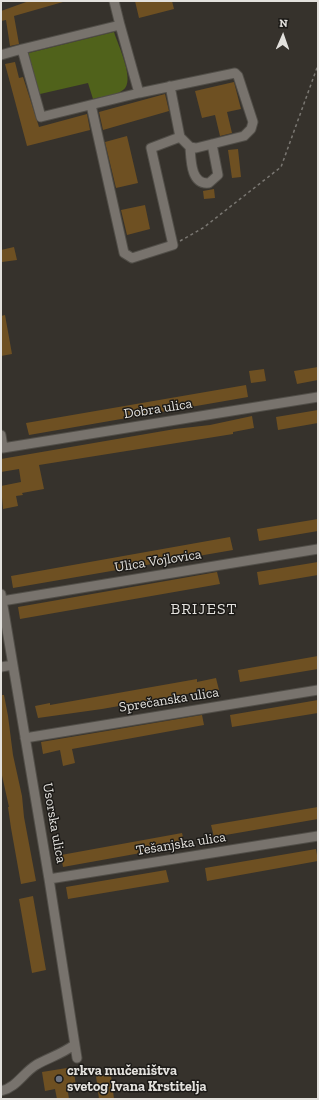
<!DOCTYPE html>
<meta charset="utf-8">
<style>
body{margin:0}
#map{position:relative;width:319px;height:1100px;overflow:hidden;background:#36322c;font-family:"Zilla Slab",serif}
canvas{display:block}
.frame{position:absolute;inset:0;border:2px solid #e3e1dd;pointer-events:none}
.north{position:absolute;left:263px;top:16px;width:40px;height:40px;-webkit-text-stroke:3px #1c1a17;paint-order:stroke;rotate:2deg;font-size:11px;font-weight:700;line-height:16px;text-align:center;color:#e3e1dd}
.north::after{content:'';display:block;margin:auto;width:14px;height:18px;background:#e3e1dd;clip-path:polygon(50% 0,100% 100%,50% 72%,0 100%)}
</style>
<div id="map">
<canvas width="319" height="1100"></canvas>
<div class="frame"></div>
<div class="north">N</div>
</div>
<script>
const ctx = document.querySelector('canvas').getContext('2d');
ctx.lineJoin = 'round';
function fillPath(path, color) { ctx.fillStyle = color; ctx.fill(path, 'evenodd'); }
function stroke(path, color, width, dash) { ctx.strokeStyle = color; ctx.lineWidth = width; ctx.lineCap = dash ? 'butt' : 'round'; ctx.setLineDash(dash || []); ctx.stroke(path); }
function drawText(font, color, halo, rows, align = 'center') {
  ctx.font = font + ' "Zilla Slab",serif'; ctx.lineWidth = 3; ctx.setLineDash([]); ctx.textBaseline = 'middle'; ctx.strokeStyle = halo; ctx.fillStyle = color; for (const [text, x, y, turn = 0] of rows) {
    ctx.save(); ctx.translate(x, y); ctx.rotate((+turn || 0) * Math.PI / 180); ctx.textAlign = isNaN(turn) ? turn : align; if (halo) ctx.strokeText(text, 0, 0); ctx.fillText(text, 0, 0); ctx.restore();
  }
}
fillPath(new Path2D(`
 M114,32C118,45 136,82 123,90C116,96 102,96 93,99L88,83L40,94L37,92L28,57L29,53Z`), '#50621b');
fillPath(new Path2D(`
 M29,1H63V2L14,16L19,44L10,46L6,20L1,21V11Z
 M135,1H172L174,9L139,18Z
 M15,62L19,78L23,77L39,127L87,114L90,130L27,146L5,64Z
 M234,82L241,109L227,112L232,133L220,136L215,115L202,118L195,91Z
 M165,94L169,111L103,130L99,112Z
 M127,136L138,183L116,188L105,142Z
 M238,149L241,177L232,178L228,150Z
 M214,189L215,198L204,199L203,191Z
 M145,205L150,229L127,235L121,210Z
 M14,247L17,260L2,262L1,250Z
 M5,315L12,354L1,356V316Z
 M318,367V380L297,384L294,371Z
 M264,369L266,381L251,383L249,371Z
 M246,385L248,397L29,435L26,423Z
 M318,410V423L278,430L276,417Z
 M252,416L254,428L233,432V434L39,465L44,489L22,493L23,495L16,496L18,506L3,509L1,486L21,482L19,469L1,472V459L175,429L210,425Z
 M318,519V531L259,541L257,529Z
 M230,537L233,550L13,588L11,576Z
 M318,562V575L259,585L257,572Z
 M217,572L220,584L20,619L18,607Z
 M318,656V669L240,682L238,670Z
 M216,678L219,690L204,693V691L102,709L38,718L35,706L50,703V705L197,679V682Z
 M1,695H4L8,716L13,755L22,796L24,817L36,881L21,884L11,828L8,807H9L1,771Z
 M318,700V713L232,727L230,715Z
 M202,715L204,725L72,749L75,763L63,766L60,750L43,754L41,742Z
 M318,807V819L214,837L211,825Z
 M182,833L185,845L63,867L61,855Z
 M316,849L318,861L207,881L205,868Z
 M166,870L169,882L68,899L66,887Z
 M33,896L46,970L32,973L19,899Z
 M73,1067L76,1085L67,1086L69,1099H57L55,1089L45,1091L42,1072Z
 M111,1075L114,1099H99L96,1076Z`), '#6e5022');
const minor = new Path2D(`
 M114,1L120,25
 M120,25L139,93L41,117L22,49Z
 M1,55L22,49
 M139,93L235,73L238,76L253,122L251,129L244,136L196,148L190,147L180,137L170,86
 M91,105L124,253L132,258L173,245L151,148L180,137
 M190,147C191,161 191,185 209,183L218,175L212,144
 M1,435L3,448H1
 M3,448L318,397
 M1,594L49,879L77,1058
 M2,601L318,549
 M1,667L13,665
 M25,738L318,690
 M49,879L318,836
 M1,1091C17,1087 23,1073 36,1065C48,1058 62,1054 74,1045`);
stroke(minor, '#514e48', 11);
stroke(new Path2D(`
 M180,241L203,228L281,167L318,65`), '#7a7772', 1.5, [3, 3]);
stroke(minor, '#78736d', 9);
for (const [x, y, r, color] of [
 [59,1079,4,"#6b7280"]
]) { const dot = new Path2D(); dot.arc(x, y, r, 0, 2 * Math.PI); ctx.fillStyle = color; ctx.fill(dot); stroke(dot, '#1c1a17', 1.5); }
drawText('14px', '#e3e1dd', '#1c1a17', [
 ["Dobra ulica",158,409,-9],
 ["Ulica Vojlovica",158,561,-9],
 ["Sprečanska ulica",169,700,-9],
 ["Usorska ulica",54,823,80],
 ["Tešanjska ulica",181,844,-9]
]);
drawText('bold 14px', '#e3e1dd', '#1c1a17', [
 ["crkva mučeništva",67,1071],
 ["svetog Ivana Krstitelja",67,1087]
], 'left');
ctx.letterSpacing = '1px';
drawText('16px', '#e3e1dd', '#1c1a17', [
 ["BRIJEST",204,609]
]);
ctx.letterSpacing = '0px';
</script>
